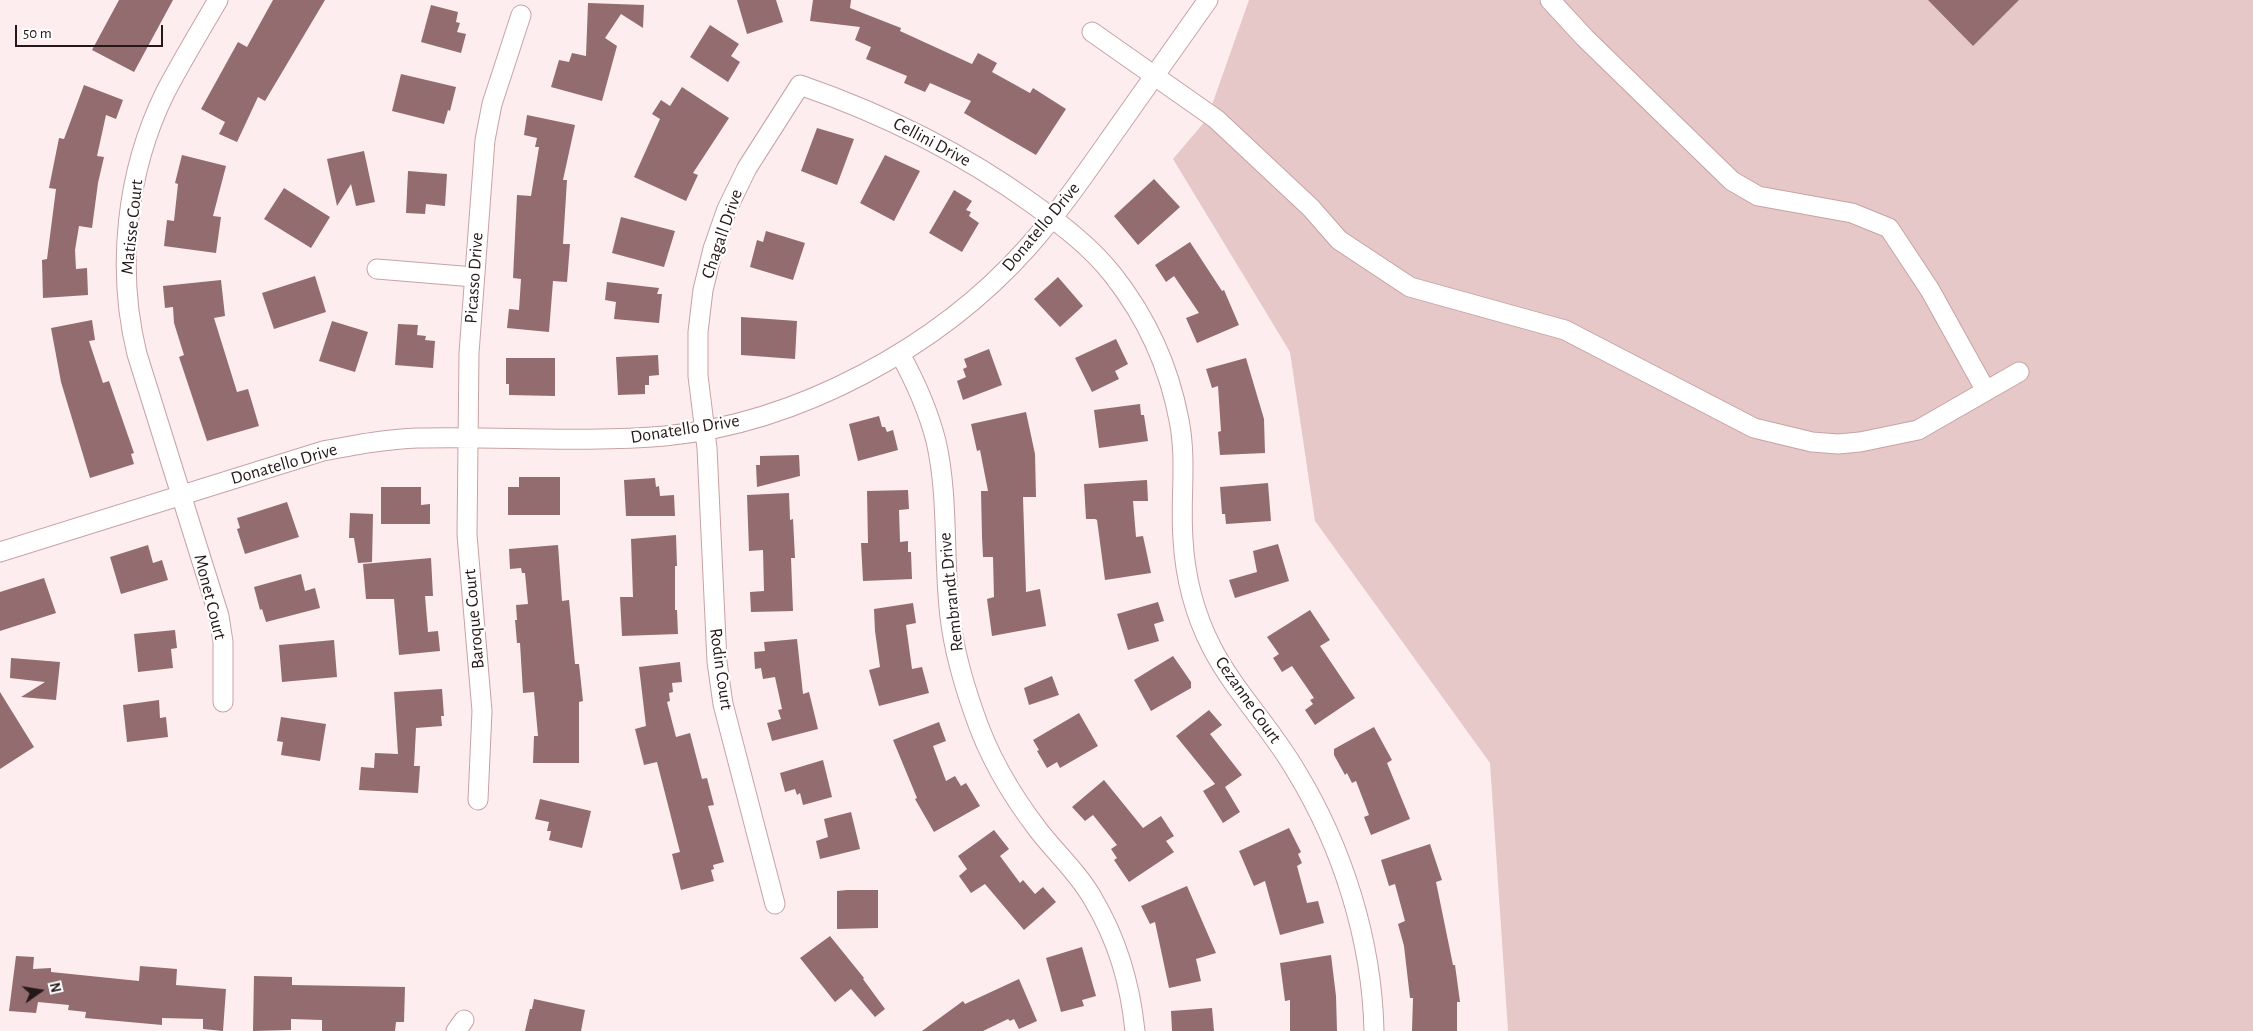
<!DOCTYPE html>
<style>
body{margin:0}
#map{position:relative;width:2253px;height:1031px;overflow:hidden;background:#feedee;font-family:"Alegreya Sans",sans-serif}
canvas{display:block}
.north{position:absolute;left:15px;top:966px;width:50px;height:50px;-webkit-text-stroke:4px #fff;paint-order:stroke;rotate:77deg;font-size:14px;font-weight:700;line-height:20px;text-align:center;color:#261819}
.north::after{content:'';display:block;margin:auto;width:18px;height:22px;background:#261819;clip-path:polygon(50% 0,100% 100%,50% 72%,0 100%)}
.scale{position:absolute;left:15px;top:25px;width:148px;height:22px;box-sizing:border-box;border:2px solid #261819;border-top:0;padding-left:6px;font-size:15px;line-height:18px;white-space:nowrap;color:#261819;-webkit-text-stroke:4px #fff;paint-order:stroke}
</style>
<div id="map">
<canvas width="2253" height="1031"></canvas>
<div class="north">N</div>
<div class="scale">50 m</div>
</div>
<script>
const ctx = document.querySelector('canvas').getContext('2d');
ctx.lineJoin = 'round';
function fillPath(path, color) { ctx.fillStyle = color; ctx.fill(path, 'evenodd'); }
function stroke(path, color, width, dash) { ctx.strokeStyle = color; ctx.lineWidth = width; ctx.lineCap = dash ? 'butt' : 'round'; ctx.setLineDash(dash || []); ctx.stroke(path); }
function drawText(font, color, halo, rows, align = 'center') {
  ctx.font = font + ' "Alegreya Sans",sans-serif'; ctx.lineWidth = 4.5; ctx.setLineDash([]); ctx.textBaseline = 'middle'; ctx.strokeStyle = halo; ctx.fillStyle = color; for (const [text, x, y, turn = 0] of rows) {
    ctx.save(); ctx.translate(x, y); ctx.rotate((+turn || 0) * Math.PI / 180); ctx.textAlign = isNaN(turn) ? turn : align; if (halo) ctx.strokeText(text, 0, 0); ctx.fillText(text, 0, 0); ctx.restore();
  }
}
fillPath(new Path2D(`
 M1249,0H2253V1031H1508L1490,763L1315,521L1290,352L1173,159L1207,119Z`), '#e7c8c9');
fillPath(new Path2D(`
 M119,0H173L134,72L92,50Z
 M273,0H325L265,101L258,97L237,142L219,134L225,122L201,109L238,42L247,47Z
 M737,0H776L783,22L747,34Z
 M813,0H851L850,8L901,28L900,31L972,64L978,53L997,63L992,72L1030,93L1033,88L1066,109L1036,155L964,113L971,101L930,83L925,92L904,83L907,76L866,59L871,47L855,40L860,27L810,21Z
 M1928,0H2019L1973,46Z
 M588,3L644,5L643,28L621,14L605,38L617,46L602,101L551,87L559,60L569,62L572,53L586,56Z
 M431,5L458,12L456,22L460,23L457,32L466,34L461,53L421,42Z
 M710,25L739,44L731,56L740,62L728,82L690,57Z
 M401,74L456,87L450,111L448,110L444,124L392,111Z
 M84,85L123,100L116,119L106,115L97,156L104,157L98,183L92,228L79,226L75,250L76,269L87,268L88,295L43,298L42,260L47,259L56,189L49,188L59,138L64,139Z
 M682,87L729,118L693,173L698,175L686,201L634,177L660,119L652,114L661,100L670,106Z
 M527,115L575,125L563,180H567L563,244H570L567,282L553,281L549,332L507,328L509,309L519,310L521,279L513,278L517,195L531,196L539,147H535L537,138L524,135Z
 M817,128L854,139L837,185L801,171Z
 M364,151L375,202L356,206L351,184L337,206L327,159Z
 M182,155L226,166L213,216L221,217L216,253L164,246L167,220L174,221L178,184L175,183Z
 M885,155L920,171L894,221L860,203Z
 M408,171L447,174L445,206L426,204L425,214L406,213Z
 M1154,179L1180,207L1138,245L1114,216Z
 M284,188L330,217L311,248L264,219Z
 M954,190L972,201L966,210L971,212L969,216L979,223L962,252L929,233Z
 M621,217L675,231L664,267L612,253Z
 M766,231L805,243L793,280L750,267L757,240L763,242Z
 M1190,242L1222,291L1224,290L1239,325L1197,343L1186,318L1199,313L1174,276L1166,282L1155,265Z
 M315,276L326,312L274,329L262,293Z
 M1058,277L1083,306L1060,327L1034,299Z
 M221,280L225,316L214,318L237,392L248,389L259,426L207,441L179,357L184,355L174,323L173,307L165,308L163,286Z
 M607,282L659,288L657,294H662L659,323L614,319L616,302L605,300Z
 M741,317L797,321L795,359L741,355Z
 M92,320L95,340L89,341L103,383L109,381L134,453L131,454L134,464L90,478L61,382L51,328Z
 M332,321L368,332L355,372L319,361Z
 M398,324L418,325L417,335L426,336L425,340L435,341L433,368L395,365Z
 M1116,339L1128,364L1115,371L1119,379L1092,392L1075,358Z
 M989,349L1002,385L963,400L957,381L966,377L963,369L967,367L964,359Z
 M658,355L659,375L649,376V385H645V394L618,395L616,357Z
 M506,358H555V396L509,395V384H506Z
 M1246,358L1264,419L1265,453L1220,455L1218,432L1221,431L1218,386L1212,388L1206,369Z
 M1140,404L1141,415H1144L1148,441L1099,448L1094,410Z
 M1026,412L1035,454L1036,497H1023L1026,592L1040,589L1046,626L992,636L987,599L994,597L993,557H983L982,537L981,491H988L980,450L977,451L971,424Z
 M879,416L882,427H885L887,432L893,430L898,450L858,461L849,424Z
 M799,455L800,476L757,487L756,465H760V456Z
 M519,477H560V515H508V487H519Z
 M655,478L656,487L659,486L660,496L674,495L675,516H626L624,480Z
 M1147,480L1148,501H1133L1136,537L1143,536L1151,573L1105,580L1097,520L1095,519H1086L1084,484Z
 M1268,483L1271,521L1226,524L1225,514H1222L1220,487Z
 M381,487H421V505L430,504V524H381Z
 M908,490L909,509L899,510L900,542L908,541V552H911L912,579L863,581L861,543H868L867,491Z
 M789,493L790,520L793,519L795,558H791L793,611L751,612L750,592L764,591L763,550L749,551L747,495Z
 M287,502L299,537L245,554L237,529L240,528L237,518Z
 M350,513L373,514L372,562L358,563L354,538H349Z
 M676,535L677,566H675V610H677L678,634L622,636L620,597H633L631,539Z
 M1278,544L1289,581L1235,598L1229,580L1257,572L1253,551Z
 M148,545L153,563L162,560L168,580L121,594L110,557Z
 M558,545L562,601L569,600L575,664H579L583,701L579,702V763H533L534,736H538L534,692L523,693L520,643H517L515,620H517L516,605L528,604L525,573H522L521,568L510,569L509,549Z
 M431,558L433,596H425L428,632L438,631L440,651L399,655L394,599H366L363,564Z
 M301,574L305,591L315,588L320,608L266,622L262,609L260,610L254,587Z
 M44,578L56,613L0,631V592Z
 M1158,602L1164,621L1154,624L1159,641L1128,650L1117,614Z
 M913,603L916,623L906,625L912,669L922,667L929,693L879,706L869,670L880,667L875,631L874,609Z
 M1310,610L1330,640L1320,646L1355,698L1315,725L1305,710L1313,704L1310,700L1314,698L1292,666L1282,672L1273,658L1279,654L1267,637Z
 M175,630L177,648L171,649L173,668L138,672L134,634Z
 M797,639L803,694L809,692L818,729L772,741L767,723L781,719L778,710L782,709L775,677L763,679L761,668L755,669L754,652L765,651L764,642Z
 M334,640L337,677L282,682L279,645Z
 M1173,656L1191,682V688L1151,711L1134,680Z
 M11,658L60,662L56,700L21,697L45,682L10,678Z
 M680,662L682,682L672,683L673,692L669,693L670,701L667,702L676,737L690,733L702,779L707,778L714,805L708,806L724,862L713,865L714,869L711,870L714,881L681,890L672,854L680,852L657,762L644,765L635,729L646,726L639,667Z
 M1052,676L1059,695L1029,705L1024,688Z
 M442,689L444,716H441L442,726L416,728L414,766H420L418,793L359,790L361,767L374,768L375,753L398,754L394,692Z
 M0,692L34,747L0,769Z
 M159,700L160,718L166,717L168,737L127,742L123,705Z
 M1209,710L1222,725L1210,734L1242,775L1225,787L1240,812L1223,823L1203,791L1215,784L1176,736Z
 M1079,713L1098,746L1060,768L1057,762L1047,768L1037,751L1039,750L1033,740Z
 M281,717L326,724L320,761L281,755L283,742L277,741Z
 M939,722L946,741L933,746L946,781L955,776L961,786L966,783L980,806L934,832L915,799L917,798L893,740Z
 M1374,727L1392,760L1387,763L1410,819L1371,835L1364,817L1369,815L1356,781L1352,783L1347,773L1345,775L1334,755V749Z
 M823,760L832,797L803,805L800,793L797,795L795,789L785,792L780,773Z
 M1104,780L1143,828L1161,816L1174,836L1166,841L1174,852L1129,882L1114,860L1117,858L1111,849L1117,845L1093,815L1085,821L1072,807Z
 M540,799L591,811L582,848L549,840L551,831H547L549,822L535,819Z
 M851,812L860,849L820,859L816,841L828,837L824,819Z
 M1289,828L1301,852L1298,854L1302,863L1297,866L1307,903L1318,901L1324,923L1280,935L1265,881L1254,886L1239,851Z
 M994,830L1009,849L1000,856L1020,883L1023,880L1035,894L1043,887L1056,902L1024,930L985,884L971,893L959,876L967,869L958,856Z
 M1430,844L1442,880L1436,882L1453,965H1455L1460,1002H1457V1031H1412L1413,998H1410L1404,946L1398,924L1405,921L1395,884L1389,886L1381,860Z
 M1187,886L1216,953L1196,959L1201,981L1169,988L1155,922L1150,924L1141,906Z
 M847,890H878V928L837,929V891Z
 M830,936L864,978L863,979L885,1009L875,1017L851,989L835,1002L800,958Z
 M1082,947L1096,996L1082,1000L1084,1006L1061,1012L1046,958Z
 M1331,955L1336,996L1337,1031H1290V1000L1285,1001L1280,963Z
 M16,956L34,957L33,969L51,968V972L139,981L140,966L177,969L176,985L226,989L223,1031L203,1029V1019L162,1018V1025L85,1018L86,1012L68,1010L69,1005L38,1002L36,1013L9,1011Z
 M254,976L292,977V985L405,987L404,1022H396L395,1031H322V1020L291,1019V1030L253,1031Z
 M1019,979L1037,1021L1019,1029L1014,1019L1010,1021L1008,1019L983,1031H922L963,1001L965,1004Z
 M534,999L585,1010L581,1031H525L530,1009H532Z
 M1212,1008L1214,1031H1172L1171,1011Z`), '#926c6e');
const minor = new Path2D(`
 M218,0C200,31 181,62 165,93C126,172 116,269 137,354L219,616L223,642V702
 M1550,0L1585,38L1732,181L1758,196L1852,213L1889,228L1930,290L1986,391
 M1092,32L1216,119L1311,208L1339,240L1410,287L1565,330L1754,428L1812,442L1838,444L1860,442L1918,430L2019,372
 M377,269L474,277
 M900,354C915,381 928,410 936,441C949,498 943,559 950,617C954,650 963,682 974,713C988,755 1012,796 1039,831C1057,854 1079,874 1093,899C1118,941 1130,983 1135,1031
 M0,552L323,451C355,445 386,439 418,438C501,436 583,443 665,436C799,423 939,347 1028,247C1058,213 1083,177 1109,140C1142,94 1175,47 1208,0
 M478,800L482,711L467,535L469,353L485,140L492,104L521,15
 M775,904L723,704L717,662L707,448L698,376V332L703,290L713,249L727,209L747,168L800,85C884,114 961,152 1033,204C1062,225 1091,247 1113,275C1146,317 1169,367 1179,420C1187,460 1180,500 1183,539C1185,576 1195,615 1212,648C1235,692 1271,728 1296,771C1343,848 1372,941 1374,1031
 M456,1031L464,1020`);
stroke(minor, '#c8a2a3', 21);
stroke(minor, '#fff', 19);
drawText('18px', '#261819', '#fff', [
 ["Cellini Drive",932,142,28],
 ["Matisse Court",132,227,-84],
 ["Donatello Drive",1041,227,-50],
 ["Chagall Drive",722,234,-71],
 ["Picasso Drive",474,278,-86],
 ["Donatello Drive",685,429,-9],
 ["Donatello Drive",284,464,-16],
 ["Rembrandt Drive",951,592,-96],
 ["Monet Court",210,597,76],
 ["Baroque Court",474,619,-95],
 ["Rodin Court",721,669,82],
 ["Cezanne Court",1248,700,55]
]);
</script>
